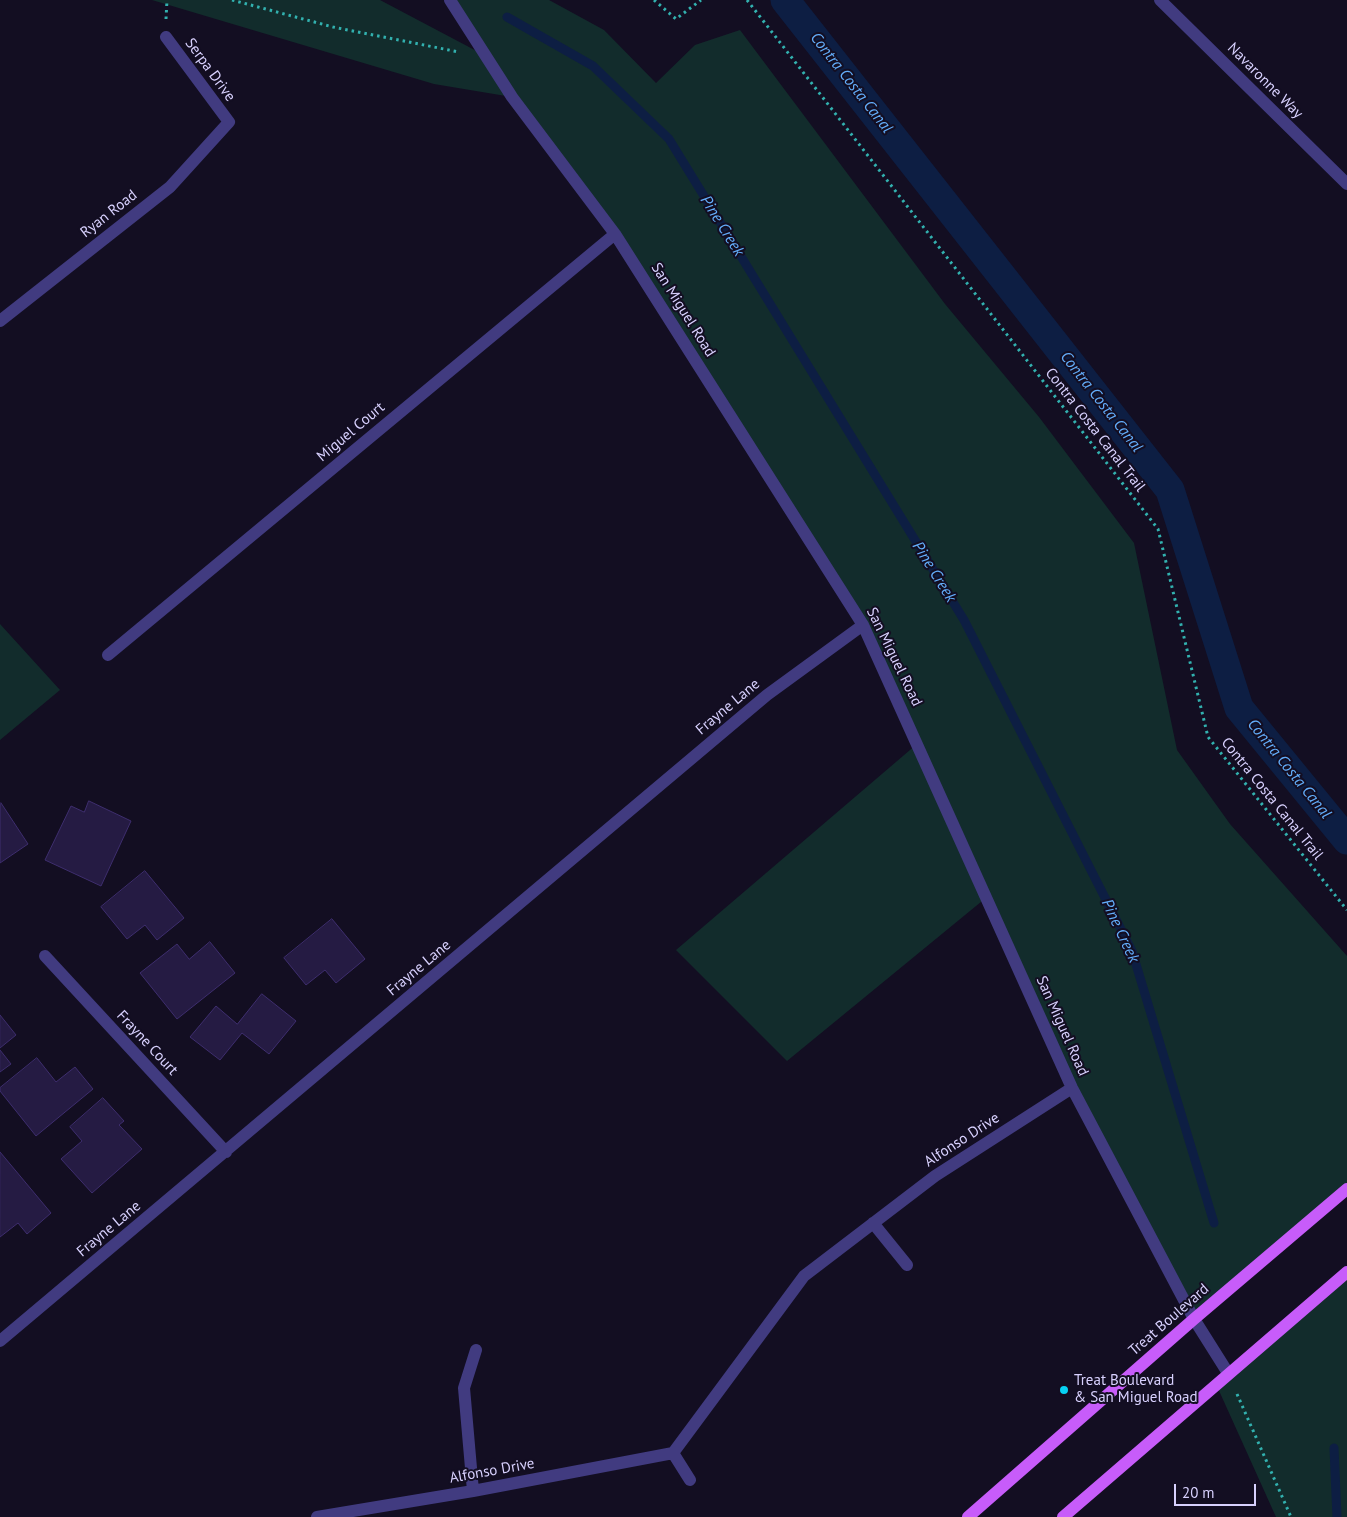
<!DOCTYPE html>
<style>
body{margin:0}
#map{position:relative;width:1347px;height:1517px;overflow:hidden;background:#130e22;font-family:"PT Sans",sans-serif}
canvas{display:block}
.scale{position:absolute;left:1174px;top:1484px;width:82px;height:22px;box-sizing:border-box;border:2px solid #d8d1fe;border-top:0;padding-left:6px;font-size:15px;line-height:18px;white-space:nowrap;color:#d8d1fe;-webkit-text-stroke:4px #130e22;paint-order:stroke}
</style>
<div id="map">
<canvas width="1347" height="1517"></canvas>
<div class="scale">20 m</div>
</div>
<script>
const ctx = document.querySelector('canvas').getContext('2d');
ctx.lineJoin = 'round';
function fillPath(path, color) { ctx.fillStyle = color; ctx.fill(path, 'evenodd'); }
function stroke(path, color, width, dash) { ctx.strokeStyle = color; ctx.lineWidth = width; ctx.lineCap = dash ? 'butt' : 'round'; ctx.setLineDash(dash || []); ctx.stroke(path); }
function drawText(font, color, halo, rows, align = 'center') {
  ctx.font = font + ' "PT Sans",sans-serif'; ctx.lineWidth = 4; ctx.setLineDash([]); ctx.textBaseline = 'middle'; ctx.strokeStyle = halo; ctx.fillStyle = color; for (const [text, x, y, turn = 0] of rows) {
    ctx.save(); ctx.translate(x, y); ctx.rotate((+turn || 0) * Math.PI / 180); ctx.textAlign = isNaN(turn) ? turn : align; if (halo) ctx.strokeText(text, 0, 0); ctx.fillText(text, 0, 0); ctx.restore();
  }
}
fillPath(new Path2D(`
 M152,0H380L486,56L447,0H549L604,30L656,83L695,45L740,30L945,304L1039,417L1134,543L1177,750L1230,824L1347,956V1189L1194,1319L1124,1187L987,897L787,1061L676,950L917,744L863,625L615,234L512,97L434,84Z
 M0,624L60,690L0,740Z
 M1347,1272V1517H1276L1216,1384Z`), '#122c2c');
stroke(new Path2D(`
 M507,17L593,66L669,139L964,620L1132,951L1214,1223
 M1334,1448L1337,1517`), '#0d1e43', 9);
stroke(new Path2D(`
 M785,0L1170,490L1239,708L1347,840`), '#0d1e43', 29);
const building = new Path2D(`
 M89,801L131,821L101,886L45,860L71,806L84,812Z
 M1,803L28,844L0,863V804Z
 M145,871L184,918L157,940L145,925L127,939L101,907Z
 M332,919L365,959L336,983L325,970L306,985L284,958Z
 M210,942L235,973L177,1019L140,973L177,944L189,959Z
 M262,994L296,1021L269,1054L242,1033L220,1060L190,1037L216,1006L237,1024Z
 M0,1015L16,1035L0,1048Z
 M0,1050L11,1064L0,1072Z
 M37,1058L56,1082L75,1067L93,1089L36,1136L0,1091V1088Z
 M103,1098L124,1121L119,1125L142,1149L92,1193L61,1159L82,1141L70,1127Z
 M0,1152L51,1213L27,1234L18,1223L0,1237Z`);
fillPath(building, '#251b43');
stroke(building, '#3e2e6e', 1);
stroke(new Path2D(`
 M232,0L333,27L459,52
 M654,0L676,19L701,0
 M747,0L1158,529L1208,737L1347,910
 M166,19L167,0
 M1237,1394L1291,1517`), '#32b1af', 3, [2.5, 4]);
stroke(new Path2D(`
 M450,0L512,97L615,234L863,625L1072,1088L1194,1319L1228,1373
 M1160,0L1347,184
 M0,321L170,187L229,122L166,37
 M108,655L615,234
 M45,956L226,1152
 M873,1223L907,1265
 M0,1341L767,695L863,625
 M673,1453L690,1480
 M473,1491L464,1388L476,1350
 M317,1517L473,1491L673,1453L804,1276L935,1176L1072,1088`), '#413b80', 12);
stroke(new Path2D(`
 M968,1517L1194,1319L1347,1189
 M1063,1517L1347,1272`), '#c75cfa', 12);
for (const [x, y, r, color] of [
 [1064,1390,5,"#07d1f4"]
]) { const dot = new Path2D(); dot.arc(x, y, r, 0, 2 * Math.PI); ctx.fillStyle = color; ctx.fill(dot); stroke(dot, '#130e22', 2); }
drawText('15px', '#d8d1fe', '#130e22', [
 ["Serpa Drive",210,70,54],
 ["Navaronne Way",1265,81,45],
 ["Ryan Road",109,214,-38],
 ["San Miguel Road",683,310,58],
 ["Contra Costa Canal Trail",1095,430,52],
 ["Miguel Court",351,432,-40],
 ["San Miguel Road",894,657,64],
 ["Frayne Lane",728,707,-40],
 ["Contra Costa Canal Trail",1272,799,51],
 ["Frayne Lane",419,968,-40],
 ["San Miguel Road",1062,1026,66],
 ["Frayne Court",147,1043,47],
 ["Alfonso Drive",962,1140,-33],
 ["Frayne Lane",109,1229,-40],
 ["Treat Boulevard",1169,1320,-41],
 ["Alfonso Drive",492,1471,-10]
]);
drawText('15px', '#d8d1fe', '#130e22', [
 ["Treat Boulevard",1074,1381],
 ["& San Miguel Road",1074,1398]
], 'left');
drawText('italic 16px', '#63adfa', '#130e22', [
 ["Contra Costa Canal",851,83,52],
 ["Pine Creek",722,226,58],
 ["Contra Costa Canal",1101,402,52],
 ["Pine Creek",934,572,58],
 ["Contra Costa Canal",1289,769,51],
 ["Pine Creek",1120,931,65]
]);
</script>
